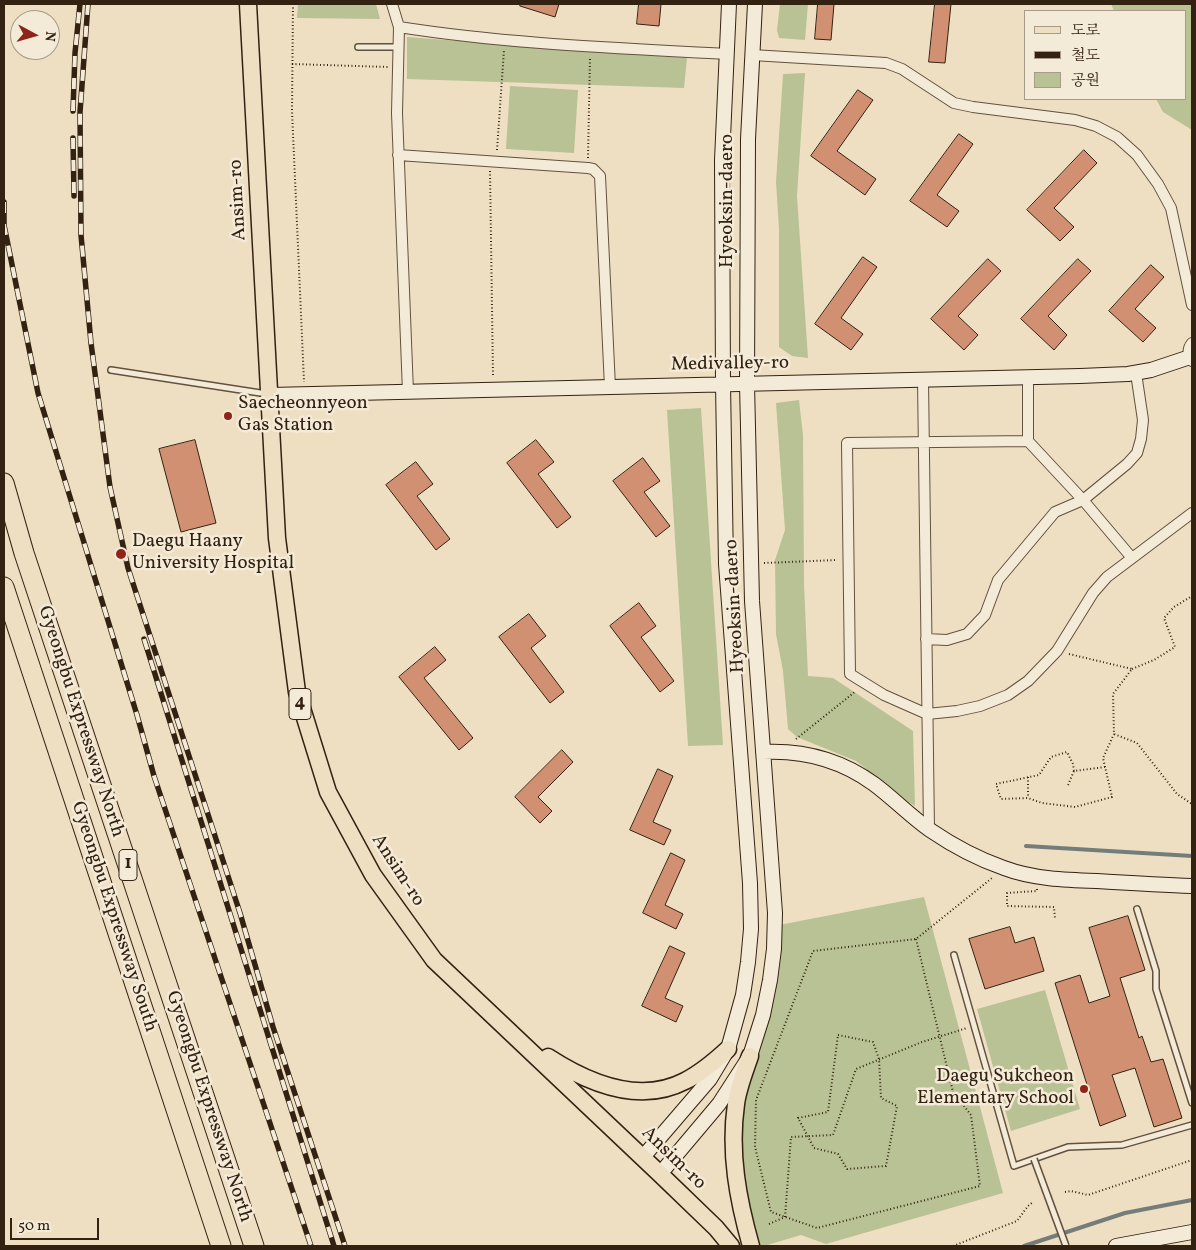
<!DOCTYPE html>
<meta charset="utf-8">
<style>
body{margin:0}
#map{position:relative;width:1196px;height:1250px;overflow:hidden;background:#eedfc3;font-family:Vollkorn,"Noto Serif KR",serif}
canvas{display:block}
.frame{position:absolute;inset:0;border:5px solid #332212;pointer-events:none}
.legend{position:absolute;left:1024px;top:10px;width:162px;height:90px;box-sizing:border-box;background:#f4ead8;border:1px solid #a79a89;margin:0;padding:6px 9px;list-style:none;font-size:15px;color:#332212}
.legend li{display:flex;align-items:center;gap:10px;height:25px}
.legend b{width:25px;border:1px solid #a79a89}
.north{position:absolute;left:10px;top:10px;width:50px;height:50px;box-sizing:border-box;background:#f4ead8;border:1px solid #a79a89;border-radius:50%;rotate:96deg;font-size:14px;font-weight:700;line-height:20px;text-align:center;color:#332212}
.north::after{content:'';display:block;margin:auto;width:18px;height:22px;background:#8f2418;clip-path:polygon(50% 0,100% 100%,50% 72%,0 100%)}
.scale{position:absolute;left:10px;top:1218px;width:89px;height:22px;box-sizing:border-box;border:2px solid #332212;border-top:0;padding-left:6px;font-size:15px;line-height:18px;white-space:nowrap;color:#332212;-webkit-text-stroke:4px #f4ead8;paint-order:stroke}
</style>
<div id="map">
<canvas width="1196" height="1250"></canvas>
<div class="frame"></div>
<ul class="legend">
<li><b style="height:6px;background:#eedfc3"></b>도로</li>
<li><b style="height:6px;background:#332212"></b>철도</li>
<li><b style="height:14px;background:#b9c294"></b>공원</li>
</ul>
<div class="north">N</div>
<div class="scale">50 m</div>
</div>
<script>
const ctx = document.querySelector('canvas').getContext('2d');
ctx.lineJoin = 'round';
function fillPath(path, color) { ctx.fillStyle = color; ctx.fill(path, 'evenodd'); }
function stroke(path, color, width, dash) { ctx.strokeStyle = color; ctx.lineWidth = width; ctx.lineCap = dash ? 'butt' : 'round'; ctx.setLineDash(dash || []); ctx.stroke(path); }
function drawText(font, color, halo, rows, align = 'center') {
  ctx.font = font + ' Vollkorn,serif'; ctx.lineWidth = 5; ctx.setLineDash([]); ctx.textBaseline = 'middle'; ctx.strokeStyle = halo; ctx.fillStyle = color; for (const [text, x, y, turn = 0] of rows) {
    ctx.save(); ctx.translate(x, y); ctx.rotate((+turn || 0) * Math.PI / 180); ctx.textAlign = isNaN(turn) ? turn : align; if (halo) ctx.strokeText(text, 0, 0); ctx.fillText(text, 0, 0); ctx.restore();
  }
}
fillPath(new Path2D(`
 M298,4H376L380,19L297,18Z
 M780,4H808L805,40L779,38L777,30Z
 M1111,4H1192V130L1163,112L1156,99H1185V11H1114Z
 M407,37L687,58L684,88L407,79Z
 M805,73L797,196L808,358L792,356L779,347V229L776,182L783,74Z
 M510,86L578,90L574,153L506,149Z
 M799,400L803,435L804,584L808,676L833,678L913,731L915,806L907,801L856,761L797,737L788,729L783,671L776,634L775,560L785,530L776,403Z
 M701,408L723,745L688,746L667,410Z
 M924,897L1003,1193L826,1244L801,1235L764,1246H751L732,1143L774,926Z
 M1045,990L1080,1109L1011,1131L977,1009Z`), '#b9c294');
stroke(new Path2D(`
 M1026,846L1192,856
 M1024,1246L1125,1213L1192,1200`), '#747d7a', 4);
const building = new Path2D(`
 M521,4H559L555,17L520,6Z
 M639,4H661L659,26L637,24Z
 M818,4H834L831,40L815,39Z
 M935,4H951L945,63L929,62Z
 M858,90L873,100L837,151L876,179L865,195L811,156Z
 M959,134L973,144L937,195L959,211L947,227L910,201Z
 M1084,150L1097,163L1054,208L1074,227L1060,241L1027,210Z
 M863,257L877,267L841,318L863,334L851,350L815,324Z
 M988,259L1001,271L958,316L978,335L964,350L931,319Z
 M1078,259L1091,271L1048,316L1067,335L1054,350L1021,319Z
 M1151,265L1164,277L1135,309L1156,328L1143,342L1109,311Z
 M195,440L216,523L181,532L159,449Z
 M536,440L554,462L538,474L571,517L557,528L507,463Z
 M643,458L660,481L644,492L670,526L656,537L613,481Z
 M416,462L433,484L417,496L450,539L436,550L386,485Z
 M639,603L656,626L641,637L674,681L660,692L610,626Z
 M529,614L546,636L531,648L564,692L550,703L499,637Z
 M435,647L446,660L424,678L473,738L459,750L399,677Z
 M562,750L573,762L538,797L552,811L540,823L515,797Z
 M658,769L673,776L653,822L671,830L664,845L630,830Z
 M671,853L685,860L665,905L683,914L676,929L643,913Z
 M1128,916L1145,970L1120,978L1139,1038L1142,1036L1151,1062L1163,1059L1182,1118L1154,1127L1135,1068L1112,1075L1126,1116L1100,1126L1055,983L1080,975L1089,1003L1110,996L1089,928Z
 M1010,927L1015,943L1034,937L1044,971L985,989L969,939Z
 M670,946L685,953L665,998L683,1006L676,1022L642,1006Z`);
fillPath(building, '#d29073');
stroke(building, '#332212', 1);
const lane = new Path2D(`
 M358,47H398
 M111,370L267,394
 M1137,909L1156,971V989L1192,1103
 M954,955L1014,1166L1068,1147L1122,1145L1192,1125`);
const street = new Path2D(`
 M392,4L399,27L397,113L408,392
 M399,27C507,44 617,48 727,54
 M752,55L886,63L902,69L954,103L973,107L1075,120L1096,126L1117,137L1137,155L1158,184L1171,208L1192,305
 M398,155L588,168L593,169L600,176L610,387
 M1192,343C1187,349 1188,355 1192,361
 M1028,377V441L1083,500L1132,558
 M923,380L929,829
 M1028,441L847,443L850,674L884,695L927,714L957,711L980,706L1008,695L1028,681L1057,651L1093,593L1107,577L1192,513
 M926,639L947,640L967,634L985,615L998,580L1055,512L1083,500L1127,464L1137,453L1141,439L1143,420L1136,373`);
const secondary = new Path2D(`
 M270,395L1080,376L1128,374L1151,370L1190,357
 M763,752C803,750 841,760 874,784C893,798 910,816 930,830C952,845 978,859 1004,868C1033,879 1066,880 1097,881C1129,883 1161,885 1192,886
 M643,1157L710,1079L728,1049L743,995L748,962L751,929L750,883L726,564L723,384L722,160L729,4
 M660,1174L719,1104L750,1056L763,1015L770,980L774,949L775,913L752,601L747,384L748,139L755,4
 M1116,1246L1192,1232`);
const primary = new Path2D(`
 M248,4L277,538L297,692L328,792L373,875L434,960L660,1174L716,1228L731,1246
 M750,1056C745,1071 738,1088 736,1104C729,1153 738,1200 751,1246
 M548,1057C588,1083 639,1105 685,1081C701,1073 715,1061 728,1049`);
const highway = new Path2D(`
 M4,483L24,553L254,1246
 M4,587L221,1246`);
stroke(lane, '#62513e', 8);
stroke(street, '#62513e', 12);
stroke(secondary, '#332212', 16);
stroke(primary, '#332212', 19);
stroke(highway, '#332212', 21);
stroke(new Path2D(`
 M293,4L292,111L304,382
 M292,64L388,67
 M497,150L504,50
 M588,158L590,58
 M490,171L493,376
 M764,563L837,560
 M1069,654L1132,669L1113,694L1114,734L1137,743L1177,794L1192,804
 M1132,669L1154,660L1175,647L1164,618L1174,607L1192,596
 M796,739L856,691
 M1105,767L1074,771L1073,764L1067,752L1051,757L1039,775L996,784L1001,799L1028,798L1042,803L1075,807L1112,797L1103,758L1114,734
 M1028,777V798
 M1068,785L1074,771
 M1037,889V891L1007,893V906L1054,907L1055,919
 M916,939L953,1092L971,1115L980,1186L817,1228L771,1212L755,1147L756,1100L813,951L916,939L992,878
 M838,1035L873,1042L879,1059L881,1098L897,1106L886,1166L847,1169L838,1154L814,1148L798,1118L828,1112Z
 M1065,1192L1071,1191L1088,1195L1192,1160
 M769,1224L785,1217L791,1137L833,1135L856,1069L922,1042L967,1028
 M953,1246L1017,1221L1028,1206L1033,1202`), '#332212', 2, [1, 2.5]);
stroke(lane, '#f4ead8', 5);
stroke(street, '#f4ead8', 10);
stroke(secondary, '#f4ead8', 14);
stroke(primary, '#eedfc3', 16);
stroke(highway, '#eedfc3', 19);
const rail = new Path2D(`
 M88,4L80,112L81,235L91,343L110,487L128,568L240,913L273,1027L345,1246
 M73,111L75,53L80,4
 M73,138L74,196
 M4,202V225L38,393L137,715L154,776L311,1246
 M144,639L334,1246`);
stroke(rail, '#332212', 5.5);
stroke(rail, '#f4ead8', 4, [11]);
const laneBridge = new Path2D(`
 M1034,1159L1066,1246`);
stroke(laneBridge, '#62513e', 8, []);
stroke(laneBridge, '#f4ead8', 5);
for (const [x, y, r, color] of [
 [228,416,5,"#8f2418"],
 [121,554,6,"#8f2418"],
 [1084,1089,5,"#8f2418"]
]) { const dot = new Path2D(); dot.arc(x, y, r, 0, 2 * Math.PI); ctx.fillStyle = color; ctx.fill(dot); stroke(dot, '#f4ead8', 2); }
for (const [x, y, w] of [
 [300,704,22],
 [128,865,18]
]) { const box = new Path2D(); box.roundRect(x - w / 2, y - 15.5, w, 31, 4); ctx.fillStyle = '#f4ead8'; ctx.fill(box); stroke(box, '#332212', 1); }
drawText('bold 18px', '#332212', null, [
 ["4",300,704],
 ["1",128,865]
]);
drawText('19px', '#332212', '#f4ead8', [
 ["Ansim-ro",239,200,-93],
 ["Hyeoksin-daero",729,201,-90],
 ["Medivalley-ro",730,365,-1],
 ["Hyeoksin-daero",736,606,-93],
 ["Gyeongbu Expressway North",80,722,72],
 ["Ansim-ro",397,871,57],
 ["Gyeongbu Expressway South",113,917,72],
 ["Gyeongbu Expressway North",208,1107,72],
 ["Ansim-ro",673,1159,44]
]);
drawText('19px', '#332212', '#f4ead8', [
 ["Saecheonnyeon",238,405],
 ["Gas Station",238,427],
 ["Daegu Haany",132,543],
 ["University Hospital",132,565],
 ["Daegu Sukcheon",1074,1078,"right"],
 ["Elementary School",1074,1100,"right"]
], 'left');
</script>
